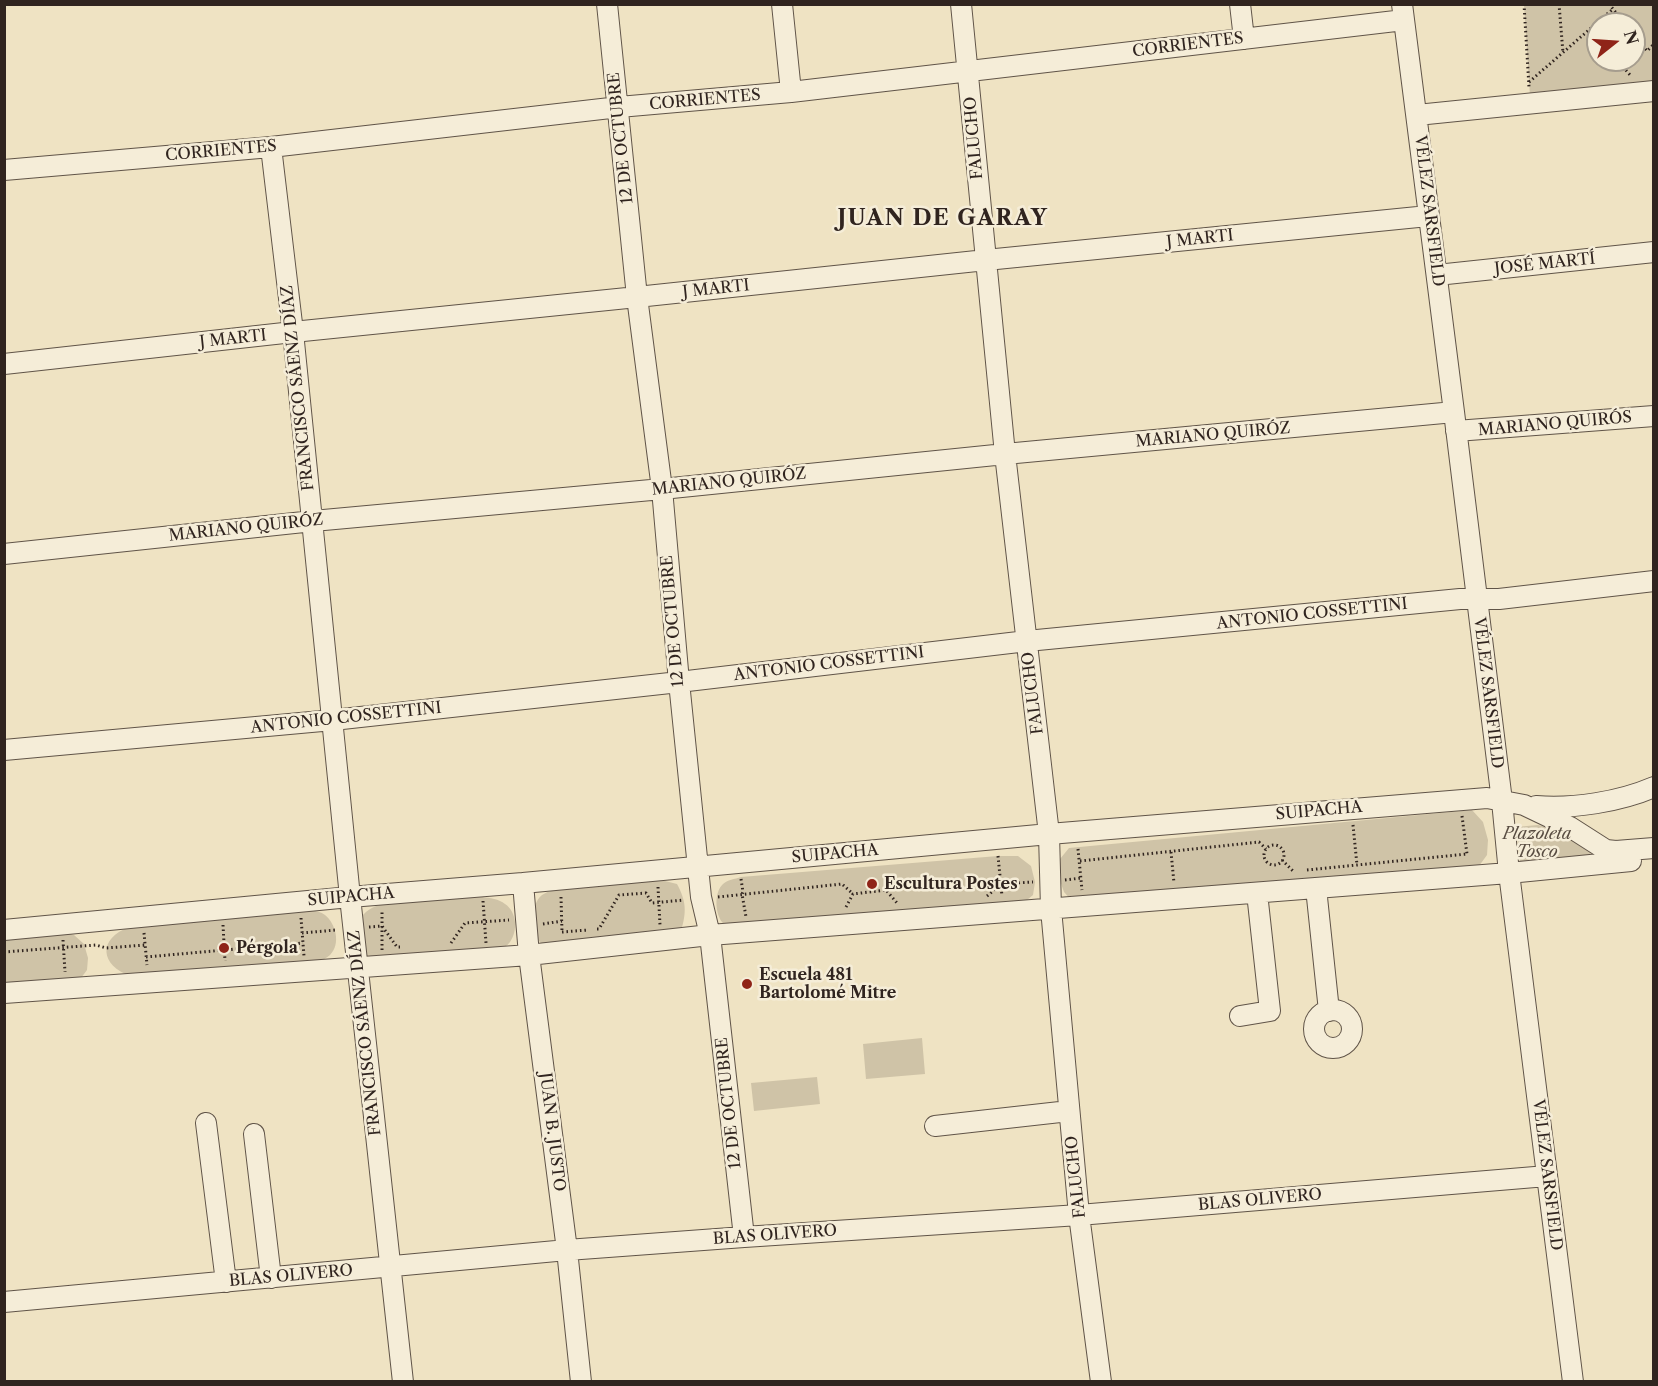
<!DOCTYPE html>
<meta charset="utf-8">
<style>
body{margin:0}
#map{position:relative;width:1658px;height:1386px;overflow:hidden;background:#efe3c3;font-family:"Libre Caslon Text",serif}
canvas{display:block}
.frame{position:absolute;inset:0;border:6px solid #30241f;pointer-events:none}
.north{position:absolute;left:1586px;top:12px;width:60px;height:60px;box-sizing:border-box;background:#f5edd8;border:2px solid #a69d8e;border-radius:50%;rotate:73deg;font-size:16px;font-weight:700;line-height:24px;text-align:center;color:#30241f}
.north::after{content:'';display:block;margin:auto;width:21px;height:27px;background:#8f2418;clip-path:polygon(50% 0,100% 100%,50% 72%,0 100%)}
</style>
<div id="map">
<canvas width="1658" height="1386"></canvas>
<div class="frame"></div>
<div class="north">N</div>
</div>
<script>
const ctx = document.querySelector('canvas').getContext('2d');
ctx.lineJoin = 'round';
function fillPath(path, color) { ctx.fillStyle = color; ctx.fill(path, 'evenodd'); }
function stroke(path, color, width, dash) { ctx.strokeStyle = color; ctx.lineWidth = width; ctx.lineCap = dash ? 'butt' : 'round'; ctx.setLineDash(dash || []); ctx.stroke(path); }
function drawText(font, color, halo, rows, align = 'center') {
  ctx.font = font + ' "Libre Caslon Text",serif'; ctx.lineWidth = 5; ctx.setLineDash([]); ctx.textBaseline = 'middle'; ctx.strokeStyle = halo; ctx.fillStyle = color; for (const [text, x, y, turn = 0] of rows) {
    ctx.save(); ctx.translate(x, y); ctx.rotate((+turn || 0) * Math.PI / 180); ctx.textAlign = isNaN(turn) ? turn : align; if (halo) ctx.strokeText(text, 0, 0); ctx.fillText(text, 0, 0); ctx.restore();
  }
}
fillPath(new Path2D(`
 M1524,5H1653V82L1530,96ZM1598,24H1634V60H1598Z
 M1472,810L1483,822L1488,840L1487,855L1479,866L1074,903L1064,892L1058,875L1060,859L1069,848Z
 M1538,825L1552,828L1598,857L1520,862L1516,827Z
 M998,856H1018L1031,866L1035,882L1033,895L1021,905L729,929C727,927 724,925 722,922C715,913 714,892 723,884C727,880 735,879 741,877Z
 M657,879L677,884C686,901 687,911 681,931L551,947C548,946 545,946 542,944C531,934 530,904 542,895C548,891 554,890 561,889Z
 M482,897C490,898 499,899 505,904C517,912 518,931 510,942C507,946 503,948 498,950L371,959L363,953L359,920C365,911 372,907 382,904Z
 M311,910C316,911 321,912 325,915C336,924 341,944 330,955C327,958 322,960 317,962L131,976C100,966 97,938 130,927Z
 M63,932L74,935L84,944L88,958L87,970L81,978L5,990V937Z
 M922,1038L925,1074L866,1079L863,1044Z
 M817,1077L820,1104L754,1111L751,1083Z`), '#cfc3a7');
const minor = new Path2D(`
 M607,4L637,297L662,489L679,682L701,897L710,935L744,1237
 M782,4L791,92
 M961,4L1005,454L1049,834L1051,909L1079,1215L1101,1382
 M1240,4L1244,39
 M1402,4L1454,412L1502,801L1509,873L1573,1382
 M1417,115L1654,91
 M271,147L293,332L350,897L403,1382
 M4,170L271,147L619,107L791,92L1404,20
 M1437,275L1654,252
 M4,364L293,332L637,297L986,260L1428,216
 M1456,431L1654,416
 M4,554L313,521L662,489L1005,454L1454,412
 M4,750L333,720L679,682L1027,641L1460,599H1499L1654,581
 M1536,806C1573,809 1619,802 1654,787
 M523,883L529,955L567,1250L581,1382
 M1316,888L1329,1011
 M4,930L350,897L523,883L1049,834L1487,798L1524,805L1570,827L1606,850L1616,851L1654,848
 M4,993L529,955L710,935L1509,873L1631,861
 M1314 1029a19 19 0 1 1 38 0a19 19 0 1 1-38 0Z
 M1240,1016L1270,1011L1257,893
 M206,1123L226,1282
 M935,1126L1069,1111
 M254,1134L271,1278
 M4,1302L567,1250L744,1237L1079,1215L1547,1176`);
stroke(minor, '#605448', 22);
stroke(new Path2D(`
 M1524,4L1529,87
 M1559,4L1563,53
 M1609,4L1625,24
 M1590,29L1613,9
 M1634,35L1647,51L1654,44
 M1617,60L1631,76
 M1529,82L1590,29L1598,39
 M1462,816L1467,854
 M1353,825L1357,865
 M1264 855a10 10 0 1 1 20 0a10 10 0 1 1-20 0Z
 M1078,849L1082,890
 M1171,852L1174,883
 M998,856L1002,896
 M1282,860L1293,871H1295
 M1080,861L1259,842L1266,849
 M1307,870L1467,854
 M741,879L743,892L742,894L746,917
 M1065,880L1081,878
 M658,887L660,925
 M987,896L1001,884L1033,882
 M561,897L562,932
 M718,897L842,884L853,894
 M483,901L486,943
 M846,907L853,894L886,890L897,903
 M301,918L304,956
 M543,924L562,921
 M223,925L225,961
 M369,927L382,926L397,947H400
 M597,929H599L619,895L646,893L652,903L684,900
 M562,932L588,930
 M144,933L147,965
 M302,933L336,930
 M63,940L65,972
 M451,943L465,923L509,920
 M382,950V912
 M4,952L96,945L106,948L145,945
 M146,957L303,943`), '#30241f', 3, [1.5, 3]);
stroke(minor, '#f5edd8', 20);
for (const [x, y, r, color] of [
 [872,884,6,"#8f2418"],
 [224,948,6,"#8f2418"],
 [747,984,6,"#8f2418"]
]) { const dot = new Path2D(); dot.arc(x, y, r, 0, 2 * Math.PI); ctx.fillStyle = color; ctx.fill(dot); stroke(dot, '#f5edd8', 2); }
drawText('16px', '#30241f', '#f5edd8', [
 ["CORRIENTES",1188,45,-7],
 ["CORRIENTES",705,100,-5],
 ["12 DE OCTUBRE",621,138,-96],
 ["FALUCHO",974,138,-95],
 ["CORRIENTES",221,151,-5],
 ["VÉLEZ SARSFIELD",1429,211,83],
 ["J MARTI",1200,239,-6],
 ["JOSÉ MARTÍ",1545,264,-6],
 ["J MARTI",716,289,-6],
 ["J MARTI",233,339,-6],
 ["FRANCISCO SÁENZ DÍAZ",298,388,-96],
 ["MARIANO QUIRÓS",1555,424,-5],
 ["MARIANO QUIRÓZ",1213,435,-5],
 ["MARIANO QUIRÓZ",729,482,-6],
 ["MARIANO QUIRÓZ",246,528,-6],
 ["ANTONIO COSSETTINI",1312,614,-6],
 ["12 DE OCTUBRE",673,621,-95],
 ["ANTONIO COSSETTINI",829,664,-7],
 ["FALUCHO",1033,693,-97],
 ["VÉLEZ SARSFIELD",1488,693,83],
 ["ANTONIO COSSETTINI",346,718,-6],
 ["SUIPACHA",1319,811,-5],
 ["SUIPACHA",835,854,-5],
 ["SUIPACHA",351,897,-5],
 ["FRANCISCO SÁENZ DÍAZ",365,1033,-96],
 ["12 DE OCTUBRE",729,1103,-96],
 ["JUAN B. JUSTO",552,1132,83],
 ["VÉLEZ SARSFIELD",1547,1175,83],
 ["FALUCHO",1076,1177,-96],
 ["BLAS OLIVERO",1260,1200,-5],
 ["BLAS OLIVERO",775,1235,-4],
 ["BLAS OLIVERO",291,1276,-5]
]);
drawText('italic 16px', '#584c41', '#f5edd8', [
 ["Plazoleta",1537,834],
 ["Tosco",1537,852]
]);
drawText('bold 16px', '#30241f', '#f5edd8', [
 ["Escultura Postes",884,884],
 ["Pérgola",236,948],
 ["Escuela 481",759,975],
 ["Bartolomé Mitre",759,993]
], 'left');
ctx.letterSpacing = '1.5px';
drawText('bold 22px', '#30241f', '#f5edd8', [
 ["JUAN DE GARAY",943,219]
]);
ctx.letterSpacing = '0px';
</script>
